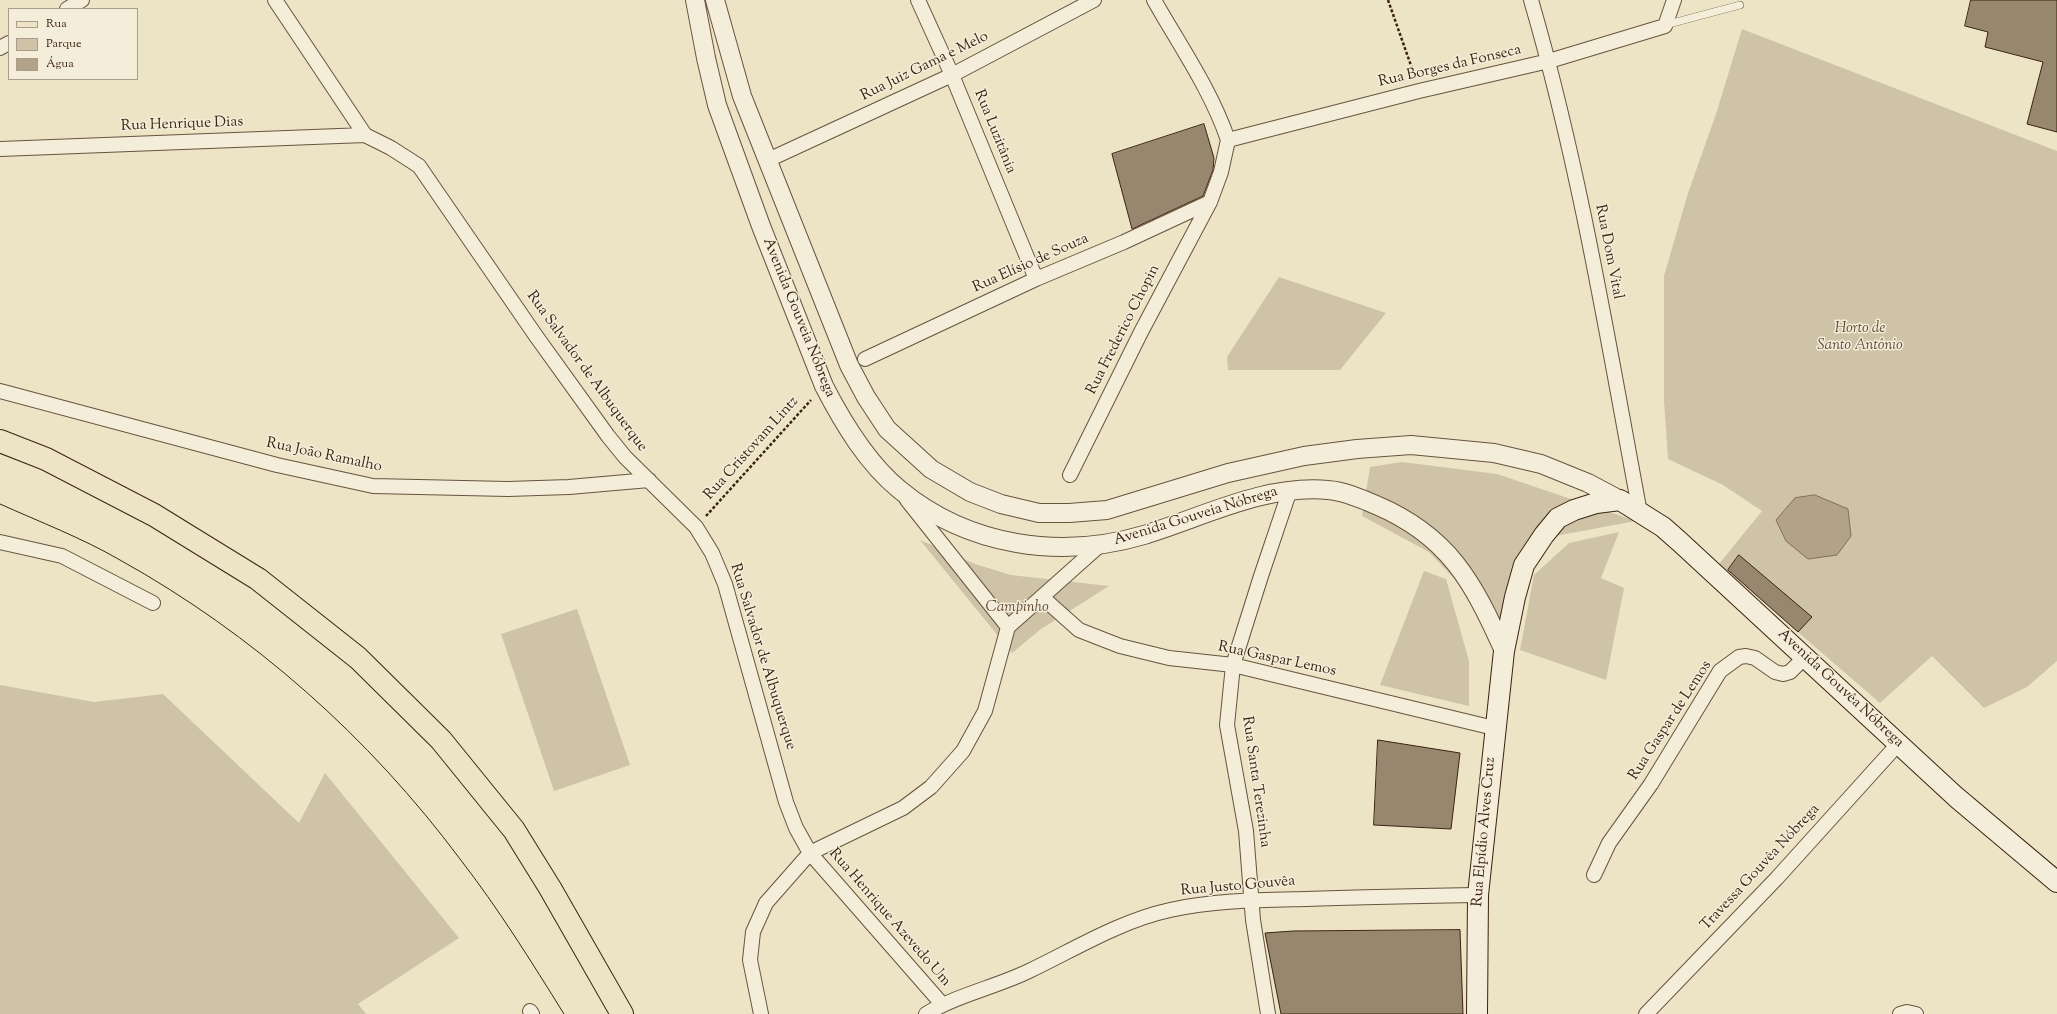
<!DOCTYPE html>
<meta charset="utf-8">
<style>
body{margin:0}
#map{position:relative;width:2057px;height:1014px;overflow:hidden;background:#ede4c6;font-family:"Sorts Mill Goudy",serif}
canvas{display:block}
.legend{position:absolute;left:8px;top:8px;width:130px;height:72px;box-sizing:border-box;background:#f3edda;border:1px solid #aa9c8a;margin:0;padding:5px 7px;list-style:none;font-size:12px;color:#3c2311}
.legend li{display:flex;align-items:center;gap:8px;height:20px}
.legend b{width:20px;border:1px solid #aa9c8a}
</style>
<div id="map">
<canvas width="2057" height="1014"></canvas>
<ul class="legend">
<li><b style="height:5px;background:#ede4c6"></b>Rua</li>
<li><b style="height:11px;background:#cfc3a7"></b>Parque</li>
<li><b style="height:11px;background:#b1a288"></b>Água</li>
</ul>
</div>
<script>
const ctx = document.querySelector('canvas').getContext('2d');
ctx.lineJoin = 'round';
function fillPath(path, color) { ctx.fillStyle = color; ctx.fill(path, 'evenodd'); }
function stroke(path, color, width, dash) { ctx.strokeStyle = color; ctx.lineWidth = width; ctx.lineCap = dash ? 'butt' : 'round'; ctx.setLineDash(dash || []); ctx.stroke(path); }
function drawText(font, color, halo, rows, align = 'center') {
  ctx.font = font + ' "Sorts Mill Goudy",serif'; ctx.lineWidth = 3; ctx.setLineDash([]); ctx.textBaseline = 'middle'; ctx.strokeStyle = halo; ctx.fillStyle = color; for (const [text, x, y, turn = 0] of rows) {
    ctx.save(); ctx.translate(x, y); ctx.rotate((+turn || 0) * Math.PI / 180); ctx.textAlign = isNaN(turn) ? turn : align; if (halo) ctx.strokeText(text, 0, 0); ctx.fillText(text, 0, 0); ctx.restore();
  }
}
fillPath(new Path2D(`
 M1742,29L2057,151V661L2027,687L1984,708L1932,656L1880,703L1719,564L1762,511L1723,485L1668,459L1664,400V276L1688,193L1716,114Z
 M1279,277L1386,313L1340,370H1228L1227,357Z
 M1402,462L1497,474L1636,521L1555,536L1532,566L1503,657L1462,587L1429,552L1362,516L1370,467Z
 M1619,532L1601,578L1624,588L1606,680L1520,650L1534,575L1569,543Z
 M920,540L975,564L1011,575L1109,586L1041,629L1012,653Z
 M1424,571L1446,579L1469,661V706L1380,685Z
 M577,609L630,765L554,791L501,634Z
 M0,685L94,702L163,694L299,823L325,773L459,938L358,1004L366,1014H0Z`), '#cfc3a7');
const water = new Path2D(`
 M1815,495L1848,509L1851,536L1837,555L1808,559L1786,541L1776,520L1795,498Z`);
fillPath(water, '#b1a288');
stroke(water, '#826f58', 1);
const building = new Path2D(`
 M1971,0H2057V132L2027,124L2043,62L1985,47L1988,32L1965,26Z
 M1204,124L1214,158L1213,170L1203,196L1132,229L1112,154Z
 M1739,555L1812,617L1798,632L1728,570Z
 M1378,740L1460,753L1451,829L1374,825Z
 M1460,930L1463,1014H1281L1265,933L1293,931Z`);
fillPath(building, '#98876f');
stroke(building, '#3c2311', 1);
const service = new Path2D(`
 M1665,25L1740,5`);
const minor = new Path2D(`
 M275,0L365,135L391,148L419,166L536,336L608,436L625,457L696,527L712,553L725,584L786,802L796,828L810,853L942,1004
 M918,0L952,75L1036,279
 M1154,0C1180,46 1211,90 1228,140
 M1531,0C1580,168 1608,341 1640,513
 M67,9L82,0
 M0,48L9,43
 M1228,140L1419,91L1549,61L1665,26L1674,0
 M0,149L365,135
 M768,160L952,75L1094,0
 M865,359L1036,279L1124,242L1210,202
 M0,391L277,465L373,486L508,489L569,487L649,480
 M1070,475L1141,332L1210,202L1221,172L1228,140
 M907,500L1008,627
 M0,542L62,556L153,603
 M1042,597L1079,630L1120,646L1169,658L1233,665L1494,728
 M1594,875L1609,843L1651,784L1720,671L1739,657L1746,656L1755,658L1775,672L1783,674L1790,672L1806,656
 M530,1011L532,1014
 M761,1014L750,960L753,932L766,903L810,853L903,808L931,787L963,751L985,711L1008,627L1100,545
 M926,1014C957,995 996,987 1029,971C1075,949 1120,921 1170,910C1215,900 1261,900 1306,899C1363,897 1421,896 1478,895
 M1268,1014L1253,920L1246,831L1227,725L1233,665L1261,576L1290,490
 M1646,1014L1777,878L1899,743
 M1900,1014L1907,1012L1916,1014`);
const tertiary = new Path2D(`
 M695,0L706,58L717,105L761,226L824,386C843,423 867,463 900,490C968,546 1060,560 1144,535C1203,517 1265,484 1328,490C1344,491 1362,499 1376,505C1449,536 1473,582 1504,651
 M715,0L742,96L849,365L866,397L887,429L931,469L970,492L1001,504L1039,513H1069L1107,510L1228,473L1304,456L1357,449L1411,445L1494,453L1541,464L1588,483L1620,500`);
const secondary = new Path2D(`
 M1477,1014L1478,895L1504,651L1515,597L1524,565L1544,535L1558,518L1574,510L1596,503L1620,500L1663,527L1680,542L1956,797L2057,882`);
const primary = new Path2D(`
 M0,441L46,459L154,515L258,579L358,658L441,740L514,830L550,888L622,1014`);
stroke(service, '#68533e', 8);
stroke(minor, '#68533e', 16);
stroke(tertiary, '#68533e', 20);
stroke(secondary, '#3c2311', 22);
stroke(primary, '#3c2311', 24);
stroke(new Path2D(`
 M1388,0L1415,77
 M706,516L811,400`), '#3c2311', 2.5, [3, 2]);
stroke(service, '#f3edda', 7);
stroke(minor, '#f3edda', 14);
stroke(tertiary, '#f3edda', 18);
stroke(secondary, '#f3edda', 20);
stroke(primary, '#ede4c6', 22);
stroke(new Path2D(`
 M0,504C40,522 82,538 120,560C253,634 369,737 460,859C498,908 531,961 564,1014`), '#3c2311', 1);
drawText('15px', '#3c2311', '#f3edda', [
 ["Rua Juiz Gama e Melo",925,67,-26],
 ["Rua Borges da Fonseca",1450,67,-13],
 ["Rua Henrique Dias",182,125,-2],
 ["Rua Luzitânia",994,132,68],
 ["Rua Dom Vital",1608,252,79],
 ["Rua Elísio de Souza",1031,264,-24],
 ["Avenida Gouveia Nóbrega",798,318,68],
 ["Rua Frederico Chopin",1124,330,-63],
 ["Rua Salvador de Albuquerque",586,372,54],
 ["Rua Cristovam Lintz",752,449,-48],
 ["Rua João Ramalho",324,456,12],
 ["Avenida Gouveia Nóbrega",1196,517,-17],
 ["Rua Salvador de Albuquerque",762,657,73],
 ["Rua Gaspar Lemos",1277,660,12],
 ["Avenida Gouvêa Nóbrega",1840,689,43],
 ["Rua Gaspar de Lemos",1671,721,-57],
 ["Rua Santa Terezinha",1255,782,82],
 ["Rua Elpídio Alves Cruz",1485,832,-85],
 ["Travessa Gouvêa Nóbrega",1761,868,-47],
 ["Rua Justo Gouvêa",1238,887,-5],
 ["Rua Henrique Azevedo Um",889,918,49]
]);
drawText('italic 15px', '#614b36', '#f3edda', [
 ["Horto de",1860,329],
 ["Santo Antônio",1860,346],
 ["Campinho",1017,608]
]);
</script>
